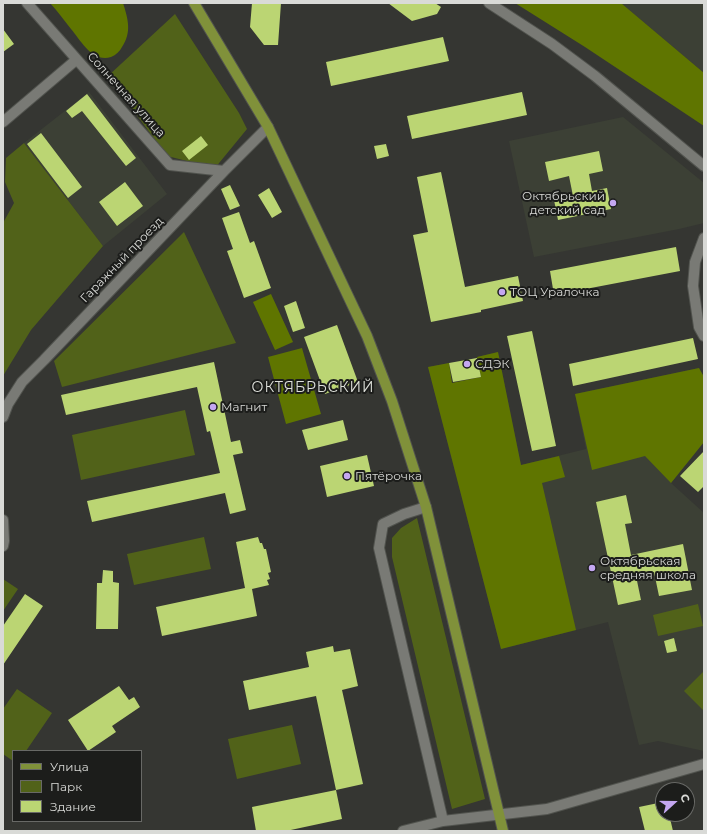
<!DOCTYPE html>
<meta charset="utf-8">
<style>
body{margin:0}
#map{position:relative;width:707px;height:834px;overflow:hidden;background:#353632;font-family:Montserrat,sans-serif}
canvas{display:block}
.frame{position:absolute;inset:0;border:4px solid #d9dad7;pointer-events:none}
.legend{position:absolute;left:12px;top:750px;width:130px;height:72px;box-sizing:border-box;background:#1c1d1b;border:1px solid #686966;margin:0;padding:5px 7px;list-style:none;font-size:12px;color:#d9dad7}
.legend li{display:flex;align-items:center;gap:8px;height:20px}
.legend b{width:20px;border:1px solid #686966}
.north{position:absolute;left:655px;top:782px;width:40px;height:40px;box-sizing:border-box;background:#1c1d1b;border:1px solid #686966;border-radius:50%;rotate:69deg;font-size:11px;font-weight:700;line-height:16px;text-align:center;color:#d9dad7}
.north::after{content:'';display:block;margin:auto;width:14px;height:18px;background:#c4a7f1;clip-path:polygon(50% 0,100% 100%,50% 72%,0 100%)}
</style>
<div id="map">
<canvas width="707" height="834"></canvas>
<div class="frame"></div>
<ul class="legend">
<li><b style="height:5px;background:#80913a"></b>Улица</li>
<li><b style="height:11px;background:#516219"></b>Парк</li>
<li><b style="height:11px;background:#bbd573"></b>Здание</li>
</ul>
<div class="north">С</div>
</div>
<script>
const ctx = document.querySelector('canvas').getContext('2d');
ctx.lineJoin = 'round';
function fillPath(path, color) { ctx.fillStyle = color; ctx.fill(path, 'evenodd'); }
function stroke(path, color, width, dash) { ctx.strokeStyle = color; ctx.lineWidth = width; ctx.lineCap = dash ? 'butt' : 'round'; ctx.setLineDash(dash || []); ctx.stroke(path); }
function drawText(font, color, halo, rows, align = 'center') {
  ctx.font = font + ' Montserrat,sans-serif'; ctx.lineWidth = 4; ctx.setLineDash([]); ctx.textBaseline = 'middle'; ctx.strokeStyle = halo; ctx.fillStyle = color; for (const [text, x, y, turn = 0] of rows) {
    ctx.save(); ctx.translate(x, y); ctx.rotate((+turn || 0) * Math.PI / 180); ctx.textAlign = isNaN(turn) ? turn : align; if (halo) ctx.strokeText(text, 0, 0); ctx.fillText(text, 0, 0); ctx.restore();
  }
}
fillPath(new Path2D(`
 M621,3H704V73Z
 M89,92L167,194L103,246L24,143Z
 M623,117L704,183V223L679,229L534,257L509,141Z
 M498,352L521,465L586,449L575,394L699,368L704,377V442L671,483L704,513V751L658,741L639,745L608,622L501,649L428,367L449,363L452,383L481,377L477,357Z`), '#3c4035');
fillPath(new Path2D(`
 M175,14L239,113L247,129L215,168L167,156L108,76Z
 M24,143L103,246L31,330L3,376V223L14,203L5,182L6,158Z
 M184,232L236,343L62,387L54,361Z
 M185,410L195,455L81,480L72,435Z
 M417,518L485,799L452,809L392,557V538L401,528Z
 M204,537L211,569L134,585L127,554Z
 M3,579L18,589L3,611Z
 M698,604L703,626L658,636L653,615Z
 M704,671V711L684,691Z
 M17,689L52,713L26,751H13V761L3,754V709Z
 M292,725L301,764L237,779L228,739Z`), '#516219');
fillPath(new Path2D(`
 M50,3H123C128,19 132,32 122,47C120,51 116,55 111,57C93,63 81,41 71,29C64,20 58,12 50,3Z
 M515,3H621L704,73V126L585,47Z
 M271,294L293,342L275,350L253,302Z
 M302,348L321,414L286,424L268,357Z
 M498,352L521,465L559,456L565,477L542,483L576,630L501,649L428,367L449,363L452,383L481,377L477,357Z
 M699,368L704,377V442L671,483L645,456L592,470L575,394Z`), '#5f7500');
fillPath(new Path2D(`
 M252,3H281L278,45H264L250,27Z
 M388,3H435L441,7L437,14L412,21Z
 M3,29L14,44L3,52Z
 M443,37L449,61L331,86L326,62Z
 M522,92L527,115L412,139L407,116Z
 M87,94L136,158L126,166L82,111L72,118L66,111Z
 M41,133L82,187L68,198L27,144Z
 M201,136L208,145L189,160L182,151Z
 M386,144L389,156L377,159L374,146Z
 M599,151L603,171L589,174L592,191L607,188L611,209L558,220L554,200L573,196L569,176L549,181L545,162Z
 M441,172L465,287L518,276L523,301L481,310V312L431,322L413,235L428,232L417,177Z
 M125,182L143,206L117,226L99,202Z
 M230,185L240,206L230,210L221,189Z
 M269,188L282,212L272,218L258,195Z
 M239,212L250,243L254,241L271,288L244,298L227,251L233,249L222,218Z
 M676,247L680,271L554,295L550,271Z
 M296,301L305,328L293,332L284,306Z
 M337,325L358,382L325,394L304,337Z
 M532,331L556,446L532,451L507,336Z
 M693,338L698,359L573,386L569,364Z
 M477,358L481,377L453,382L449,363Z
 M214,362L231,442L240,440L243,453L233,455L246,510L230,514L225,493L92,522L87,501L220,473L210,431L207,432L197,387L66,415L61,395Z
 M343,420L348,440L308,450L302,430Z
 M704,451V486L698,492L680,476Z
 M367,455L374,486L327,497L320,466Z
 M626,495L632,523L625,524L631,555L683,544L692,590L659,596L654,572L636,576L641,600L618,605L596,502Z
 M258,537L260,543H262L264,549H266L271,572L268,573L270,579L267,580L269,585L252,589L257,616L162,636L156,607L245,588L236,542Z
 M103,570L113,571V582L119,583L118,629H96L97,583H102Z
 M25,594L43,606L3,665V626Z
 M674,638L677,651L667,653L664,641Z
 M333,646L334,652L350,649L358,686L342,690L363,784L336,790L316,696L249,710L243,681L309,667L306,652Z
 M119,686L129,700L134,697L140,707L112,726L116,732L88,751L68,720Z
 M336,790L342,819L286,831H256L252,807Z
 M663,802V814H669L673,831H645L639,807Z`), '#bbd573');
const minor = new Path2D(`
 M27,3L170,165L224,171
 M489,3L552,44L595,76L704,166
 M3,122L76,60
 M704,238L695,262L693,286L699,327L704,336
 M3,417L8,404L22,382L44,360L224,171L268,127
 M426,507L404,514L383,524L379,548L443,821
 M3,520L4,541L3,546
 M403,831L443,821L547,809L704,764`);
const major = new Path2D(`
 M194,3L268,127L367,336L392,401L426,507L503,831`);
stroke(minor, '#51534e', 12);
stroke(major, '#51534e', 12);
stroke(minor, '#797a75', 10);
stroke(major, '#80913a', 10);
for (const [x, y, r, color] of [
 [613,203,4,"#c4a7f1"],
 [502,292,4,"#c4a7f1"],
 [467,364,4,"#c4a7f1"],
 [213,407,4,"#c4a7f1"],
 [347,476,4,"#c4a7f1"],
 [592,568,4,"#c4a7f1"]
]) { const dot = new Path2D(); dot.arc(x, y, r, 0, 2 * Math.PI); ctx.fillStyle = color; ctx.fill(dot); stroke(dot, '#1c1d1b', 1.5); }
drawText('12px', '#d9dad7', '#1c1d1b', [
 ["Солнечная улица",126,95,48],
 ["Гаражный проезд",122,260,-46]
]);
drawText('12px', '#d9dad7', '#1c1d1b', [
 ["Октябрьский",605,196,"right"],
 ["детский сад",605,210,"right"],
 ["ТОЦ Уралочка",510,292],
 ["СДЭК",475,364],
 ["Магнит",221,407],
 ["Пятёрочка",355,476],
 ["Октябрьская",600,561],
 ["средняя школа",600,575]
], 'left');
ctx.letterSpacing = '1px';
drawText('14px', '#dfe1db', '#1c1d1b', [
 ["ОКТЯБРЬСКИЙ",313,388]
]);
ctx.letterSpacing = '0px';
</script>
